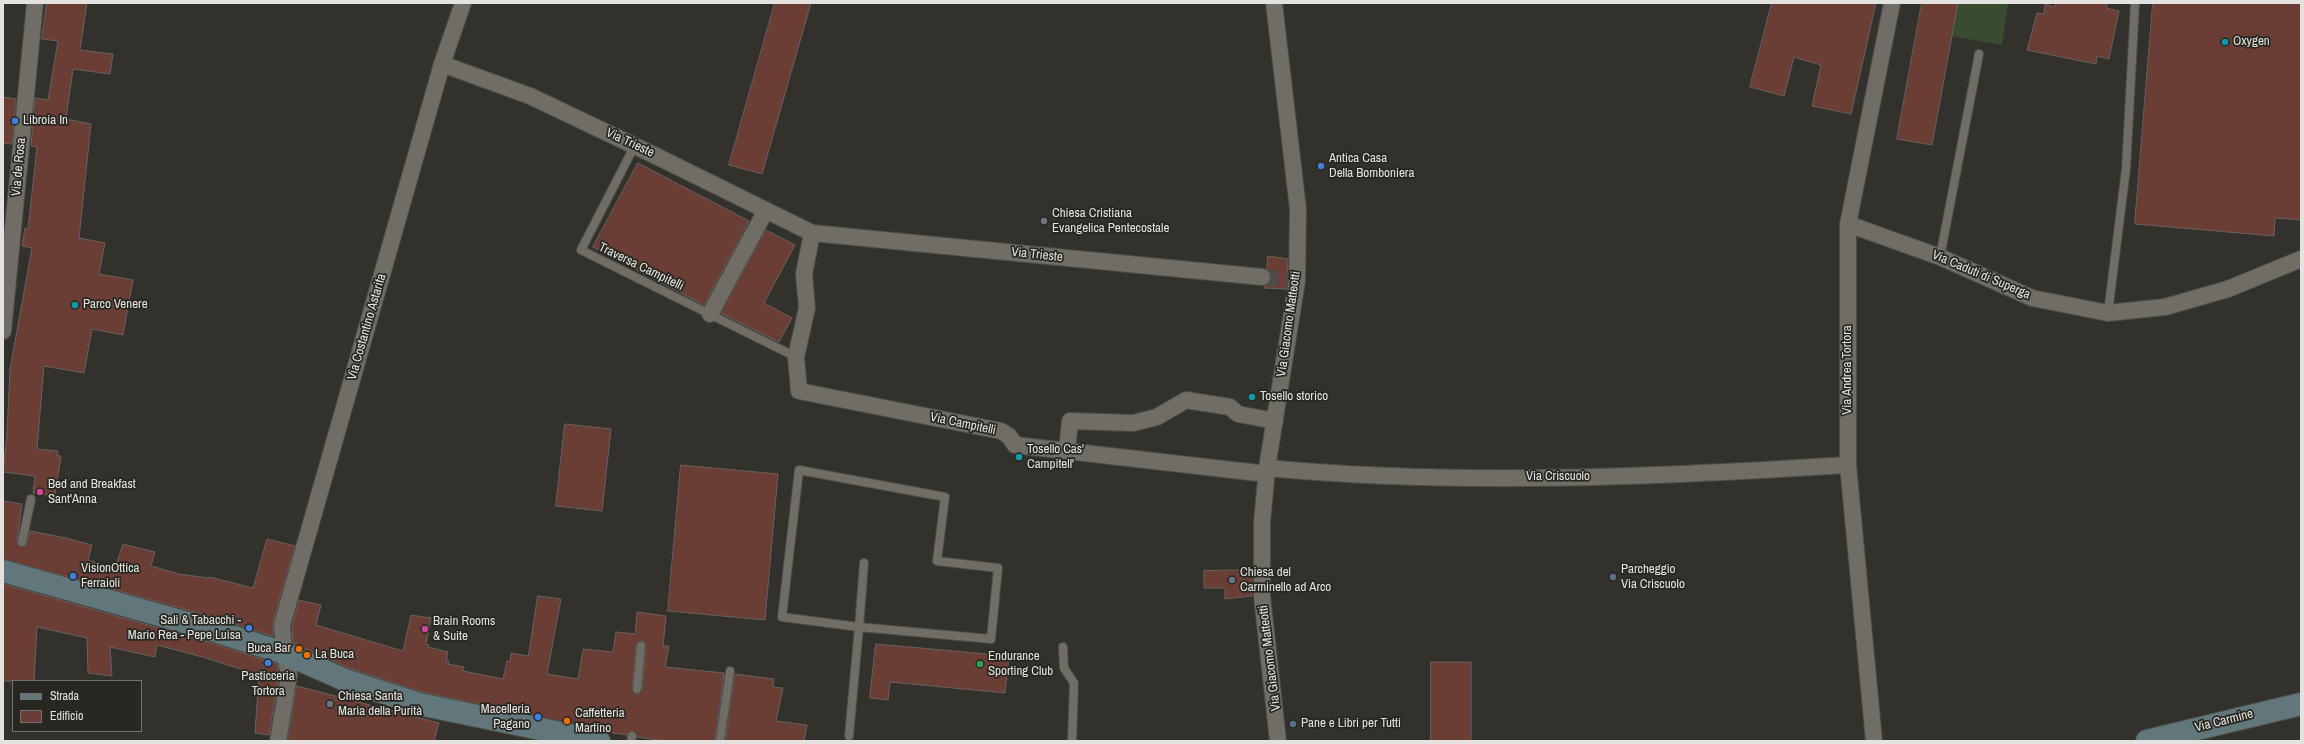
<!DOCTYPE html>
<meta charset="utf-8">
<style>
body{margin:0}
#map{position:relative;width:2304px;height:744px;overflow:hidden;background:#32312b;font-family:"Archivo Narrow",sans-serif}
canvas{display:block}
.frame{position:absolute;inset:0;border:4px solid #e3e2de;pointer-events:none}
.legend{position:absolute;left:12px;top:680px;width:130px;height:52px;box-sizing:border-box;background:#282721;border:1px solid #73726d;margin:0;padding:5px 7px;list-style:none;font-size:12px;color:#e3e2de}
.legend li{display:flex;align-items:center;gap:8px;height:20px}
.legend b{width:20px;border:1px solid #73726d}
</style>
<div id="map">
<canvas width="2304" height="744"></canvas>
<div class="frame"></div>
<ul class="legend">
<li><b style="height:5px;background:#61777b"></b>Strada</li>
<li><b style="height:11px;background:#6a3e35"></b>Edificio</li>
</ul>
</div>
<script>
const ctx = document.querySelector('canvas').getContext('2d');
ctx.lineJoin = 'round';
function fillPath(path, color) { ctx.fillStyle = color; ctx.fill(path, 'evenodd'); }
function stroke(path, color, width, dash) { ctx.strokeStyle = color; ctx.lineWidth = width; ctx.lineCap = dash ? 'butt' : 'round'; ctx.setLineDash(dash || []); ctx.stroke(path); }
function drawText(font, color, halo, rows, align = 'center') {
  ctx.font = font + ' "Archivo Narrow",sans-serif'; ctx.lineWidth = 3.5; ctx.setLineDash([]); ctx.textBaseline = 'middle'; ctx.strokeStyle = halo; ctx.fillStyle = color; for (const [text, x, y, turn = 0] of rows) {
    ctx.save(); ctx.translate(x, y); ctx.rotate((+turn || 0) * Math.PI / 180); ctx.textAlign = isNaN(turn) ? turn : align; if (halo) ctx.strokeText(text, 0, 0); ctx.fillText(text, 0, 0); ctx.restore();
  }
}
fillPath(new Path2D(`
 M1958,3H2008L2002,45L1951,36Z`), '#3a4c2f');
const building = new Path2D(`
 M47,3H87L80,50L113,54L110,74L73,69L66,119L91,124L79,238L105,243L99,274L133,280L123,335L92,329L84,373L44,366L37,449L58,451L57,456H61L55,496L33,493L35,476L3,472L7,434L10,369L32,248L22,246L25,228L28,229L37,147L31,146L35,98L48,100L58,41L42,39Z
 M775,3H811L762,174L729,165Z
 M1772,3H1876L1851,114L1812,106L1821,65L1794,57L1784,96L1750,87Z
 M1922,3H1958L1932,145L1897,139Z
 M2056,3H2108L2106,8L2119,11L2109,59L2097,56L2096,64L2027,50L2037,13L2044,14L2045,4L2055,7Z
 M2153,3H2301V220L2275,218L2274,236L2135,224Z
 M3,97L16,99L12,144L3,143Z
 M638,163L749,221L704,305L593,247Z
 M766,230L795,245L764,303L792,318L779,342L721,313Z
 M1268,256L1288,259L1286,289L1264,288L1271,278L1270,273L1267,269Z
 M565,424L611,429L602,511L556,506Z
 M681,465L778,474L765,620L668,611Z
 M3,501L22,504L17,541L19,546L26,545L30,531L66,538L92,545L88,560L115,569L123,544L155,552L151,566L179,574L209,578L210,577L253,588L267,539L295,546L273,622V636L213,617L3,559Z
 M1252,570V596L1225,599V588H1204V571Z
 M3,584L205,641L277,664L279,675L269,735L255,733L259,675L206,658L157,645L155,657L110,647L112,676L88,673L87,638L37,627L34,681H3Z
 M538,596L561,599L547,674L578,679L583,649L613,652L616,632L635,634L637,612L666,616L663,646H669L665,667L724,673L715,741H666L637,737L633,731L627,735L607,732L422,692L349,668L293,643L292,626L299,600L321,605L316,625L403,651L411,615L431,618L426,644L429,645L428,647L448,652L446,661H449L448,664L464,667L463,671L503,679L507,661L510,662L511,653L528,656ZM641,641L644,642L646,647L642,690L637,694L634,693L632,688L636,645Z
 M876,644L1009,656L1005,693L890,682L888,700L870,698Z
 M1431,662H1471V741H1431Z
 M735,674L774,679L773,687L783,688L776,721L807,725L804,741H726Z
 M297,686L439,723L434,741H288Z`);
fillPath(building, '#6a3e35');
stroke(building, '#69615f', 1);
stroke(new Path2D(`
 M1262,277L1297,281`), '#4d4c46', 16, [16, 8]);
const lane = new Path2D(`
 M635,145L581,250L796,357
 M1940,257L1979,54
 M2108,313L2126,169L2135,3
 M22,542L31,499
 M1063,647L1064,668L1074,683L1072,741
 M637,689L641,646
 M849,736L859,627L991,639L998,568L937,561L945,497L799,470L782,617L859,627L864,563
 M631,741L632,736
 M720,741L730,671`);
const street = new Path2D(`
 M1274,3L1298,209L1297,281L1267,468L1262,523V596L1278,741
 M442,64L530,96L656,156L812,233L1262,277
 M1848,224L1940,257L2032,298L2108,313L2165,307L2228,289L2301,259
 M812,233L804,274L807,308L796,357L799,391L1001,431L1009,436L1015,445L1267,474
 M710,314L766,210
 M3,331L35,3
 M1067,450L1070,421L1133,423L1157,417L1186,400L1230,407L1238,414L1275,421
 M1267,468C1460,486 1655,477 1848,465
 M278,741L289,675L284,653L282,625L442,64L463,3
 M1874,741L1848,465V224L1892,3`);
const secondary = new Path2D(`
 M3,571L209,629L284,653L345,680L419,704L599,741
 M2147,741L2301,704`);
stroke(lane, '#4e4d48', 10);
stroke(street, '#4e4d48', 18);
stroke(secondary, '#4e4d48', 24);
stroke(lane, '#6f6d66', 8);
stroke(street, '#6f6d66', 16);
stroke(secondary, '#61777b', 22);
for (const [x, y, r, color] of [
 [2225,42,4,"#0f9aa8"],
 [15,121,4,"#3f7fe0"],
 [1321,166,4,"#3f7fe0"],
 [1044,221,4,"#6b7280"],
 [75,305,4,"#0f9aa8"],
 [1252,397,4,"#0f9aa8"],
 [1019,457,4,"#0f9aa8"],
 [40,492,4,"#d1479c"],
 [73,576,4,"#3f7fe0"],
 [1613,577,4,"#5c6f8a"],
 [1232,580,4,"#6b7280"],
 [249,628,4,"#3f7fe0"],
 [425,629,4,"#d1479c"],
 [299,649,4,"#e8710a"],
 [307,655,4,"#e8710a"],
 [268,663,4,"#3f7fe0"],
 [980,664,4,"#2e9e5b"],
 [330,704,4,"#6b7280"],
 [538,717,4,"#3f7fe0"],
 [567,721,4,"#e8710a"],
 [1293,724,4,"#5c6f8a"]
]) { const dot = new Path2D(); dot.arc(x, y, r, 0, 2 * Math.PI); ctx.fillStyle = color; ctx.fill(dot); stroke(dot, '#282721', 1.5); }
drawText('13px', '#e3e2de', '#282721', [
 ["Oxygen",2233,42],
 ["Libroia In",23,121],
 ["Antica Casa",1329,159],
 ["Della Bomboniera",1329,174],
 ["Chiesa Cristiana",1052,214],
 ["Evangelica Pentecostale",1052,229],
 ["Parco Venere",83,305],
 ["Tosello storico",1260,397],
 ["Tosello Cas'",1027,450],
 ["Campitell'",1027,465],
 ["Bed and Breakfast",48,485],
 ["Sant'Anna",48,500],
 ["VisionOttica",81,569],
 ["Ferraioli",81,584],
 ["Parcheggio",1621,570],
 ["Via Criscuolo",1621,585],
 ["Chiesa del",1240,573],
 ["Carminello ad Arco",1240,588],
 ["Sali & Tabacchi -",241,621,"right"],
 ["Mario Rea - Pepe Luisa",241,636,"right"],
 ["Brain Rooms",433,622],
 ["& Suite",433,637],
 ["Buca Bar",291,649,"right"],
 ["La Buca",315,655],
 ["Endurance",988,657],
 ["Sporting Club",988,672],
 ["Pasticceria",268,677,"center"],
 ["Tortora",268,692,"center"],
 ["Chiesa Santa",338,697],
 ["Maria della Purità",338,712],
 ["Macelleria",530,710,"right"],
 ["Pagano",530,725,"right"],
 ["Caffetteria",575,714],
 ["Martino",575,729],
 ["Pane e Libri per Tutti",1301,724]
], 'left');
drawText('13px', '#e3e2de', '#282721', [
 ["Via Trieste",630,143,25],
 ["Via de Rosa",19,167,-85],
 ["Via Trieste",1037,255,6],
 ["Traversa Campitelli",641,267,26],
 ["Via Caduti di Superga",1981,275,23],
 ["Via Giacomo Matteotti",1289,324,-82],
 ["Via Costantino Astarita",367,327,-74],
 ["Via Andrea Tortora",1848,370,-90],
 ["Via Campitelli",963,424,12],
 ["Via Criscuolo",1558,477],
 ["Via Giacomo Matteotti",1270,658,-97],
 ["Via Carmine",2224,721,-14]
]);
</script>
